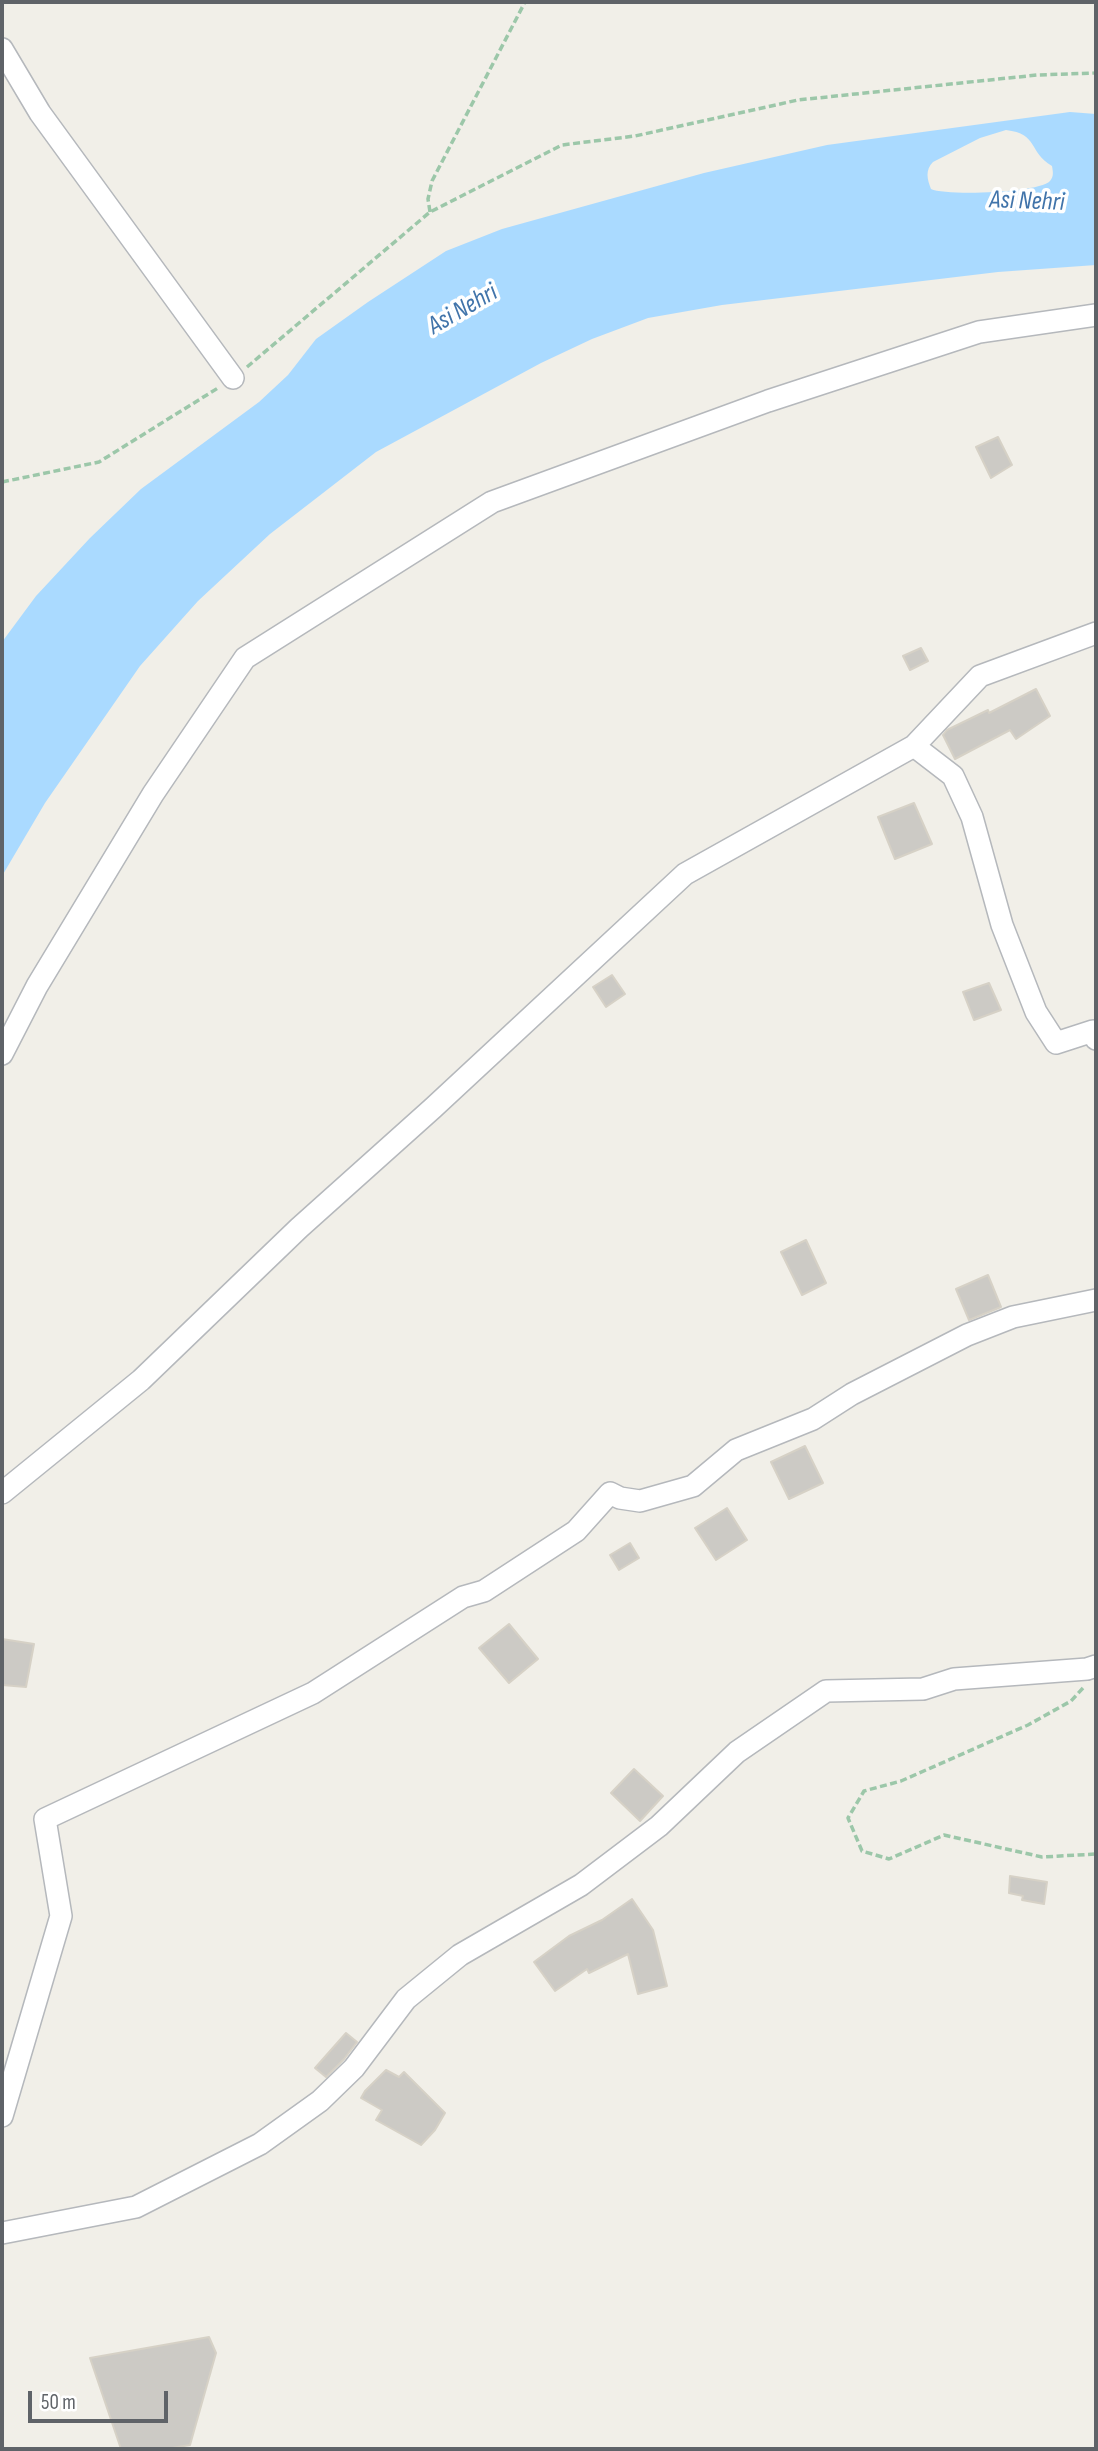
<!DOCTYPE html>
<style>
body{margin:0}
#map{position:relative;width:1098px;height:2451px;overflow:hidden;background:#f1efe8;font-family:"Sofia Sans Condensed",sans-serif}
canvas{display:block}
.frame{position:absolute;inset:0;border:4px solid #5f6368;pointer-events:none}
.scale{position:absolute;left:28px;top:2391px;width:140px;height:32px;box-sizing:border-box;border:4px solid #5f6368;border-top:0;padding-left:9px;font-size:21px;line-height:24px;white-space:nowrap;color:#5f6368;-webkit-text-stroke:5px #fff;paint-order:stroke}
</style>
<div id="map">
<canvas width="1098" height="2451"></canvas>
<div class="frame"></div>
<div class="scale">50 m</div>
</div>
<script>
const ctx = document.querySelector('canvas').getContext('2d');
ctx.lineJoin = 'round';
function fillPath(path, color) { ctx.fillStyle = color; ctx.fill(path, 'evenodd'); }
function stroke(path, color, width, dash) { ctx.strokeStyle = color; ctx.lineWidth = width; ctx.lineCap = dash ? 'butt' : 'round'; ctx.setLineDash(dash || []); ctx.stroke(path); }
function drawText(font, color, halo, rows, align = 'center') {
  ctx.font = font + ' "Sofia Sans Condensed",sans-serif'; ctx.lineWidth = 7; ctx.setLineDash([]); ctx.textBaseline = 'middle'; ctx.strokeStyle = halo; ctx.fillStyle = color; for (const [text, x, y, turn = 0] of rows) {
    ctx.save(); ctx.translate(x, y); ctx.rotate((+turn || 0) * Math.PI / 180); ctx.textAlign = isNaN(turn) ? turn : align; if (halo) ctx.strokeText(text, 0, 0); ctx.fillText(text, 0, 0); ctx.restore();
  }
}
fillPath(new Path2D(`
 M1070,112L1096,114V265L998,272L722,305L648,318L592,339L541,363L376,452L270,534L198,601L140,666L45,803L2,876V642L36,596L90,538L141,489L259,402L288,375L316,339L368,302L446,251L502,229L704,173L827,145ZM1006,130C1039,134 1028,152 1052,166C1053,172 1054,176 1050,181C1039,193 946,196 931,189C927,179 925,170 933,162L980,138Z`), '#aadaff');
const building = new Path2D(`
 M998,437L1012,465L991,478L976,447Z
 M921,648L928,661L910,670L903,656Z
 M1036,689L1050,716L1016,739L1010,730L955,759L943,735L947,730L988,710L989,713Z
 M914,803L932,844L895,859L878,817Z
 M612,975L625,994L606,1007L593,987Z
 M989,983L1001,1010L974,1020L963,992Z
 M806,1240L826,1283L802,1295L781,1252Z
 M988,1275L1001,1307L969,1320L956,1289Z
 M805,1446L823,1483L789,1499L771,1462Z
 M727,1508L747,1540L716,1560L695,1528Z
 M630,1543L639,1558L619,1570L610,1555Z
 M509,1624L538,1659L509,1683L479,1648Z
 M2,1639L34,1644L26,1687L2,1685Z
 M634,1769L663,1796L640,1821L611,1793Z
 M1010,1876L1047,1882L1044,1904L1022,1900L1023,1896L1009,1893Z
 M632,1899L653,1930L667,1986L638,1994L628,1954L589,1973L587,1969L555,1991L534,1962L569,1936L602,1920Z
 M346,2033L357,2042L344,2059L326,2077L315,2068Z
 M386,2070L399,2077L404,2072L445,2113L435,2130L421,2145L376,2120L382,2110L361,2098L365,2091Z
 M209,2337L216,2353L190,2445L166,2449H121L90,2358Z`);
fillPath(building, '#cccac5');
stroke(building, '#d6d1c6', 2);
const minor = new Path2D(`
 M2,49L40,113L233,378
 M914,746L980,676L1096,633
 M2,1054L37,986L153,794L245,658L492,502L768,401L979,332L1096,315
 M2,1493L141,1380L299,1228L433,1108L685,874L914,746L953,776L972,817L1002,925L1036,1012L1056,1043L1093,1031L1096,1039
 M2,2116L61,1916L45,1819L313,1693L463,1597L484,1591L576,1531L610,1493L620,1498L640,1501L693,1486L736,1450L813,1419L852,1394L967,1335L1013,1317L1096,1300
 M2,2233L136,2207L260,2144L320,2101L354,2068L406,1999L460,1955L581,1885L659,1826L737,1752L826,1691L923,1689L954,1679L1087,1669L1096,1666`);
stroke(minor, '#b5b8bc', 24);
stroke(new Path2D(`
 M430,212L428,199L432,181L525,2
 M247,367L430,212L562,145L635,136L798,100L1037,75L1096,73
 M2,482L99,462L218,388
 M1083,1688L1071,1701L1028,1725L901,1781L864,1791L848,1818L862,1851L889,1859L944,1835L1042,1857L1096,1854`), '#9cc7a9', 3.5, [7, 3.5]);
stroke(minor, '#fff', 21);
drawText('italic 26px', '#4174aa', '#fff', [
 ["Asi Nehri",1027,202,2],
 ["Asi Nehri",463,310,-30]
]);
</script>
